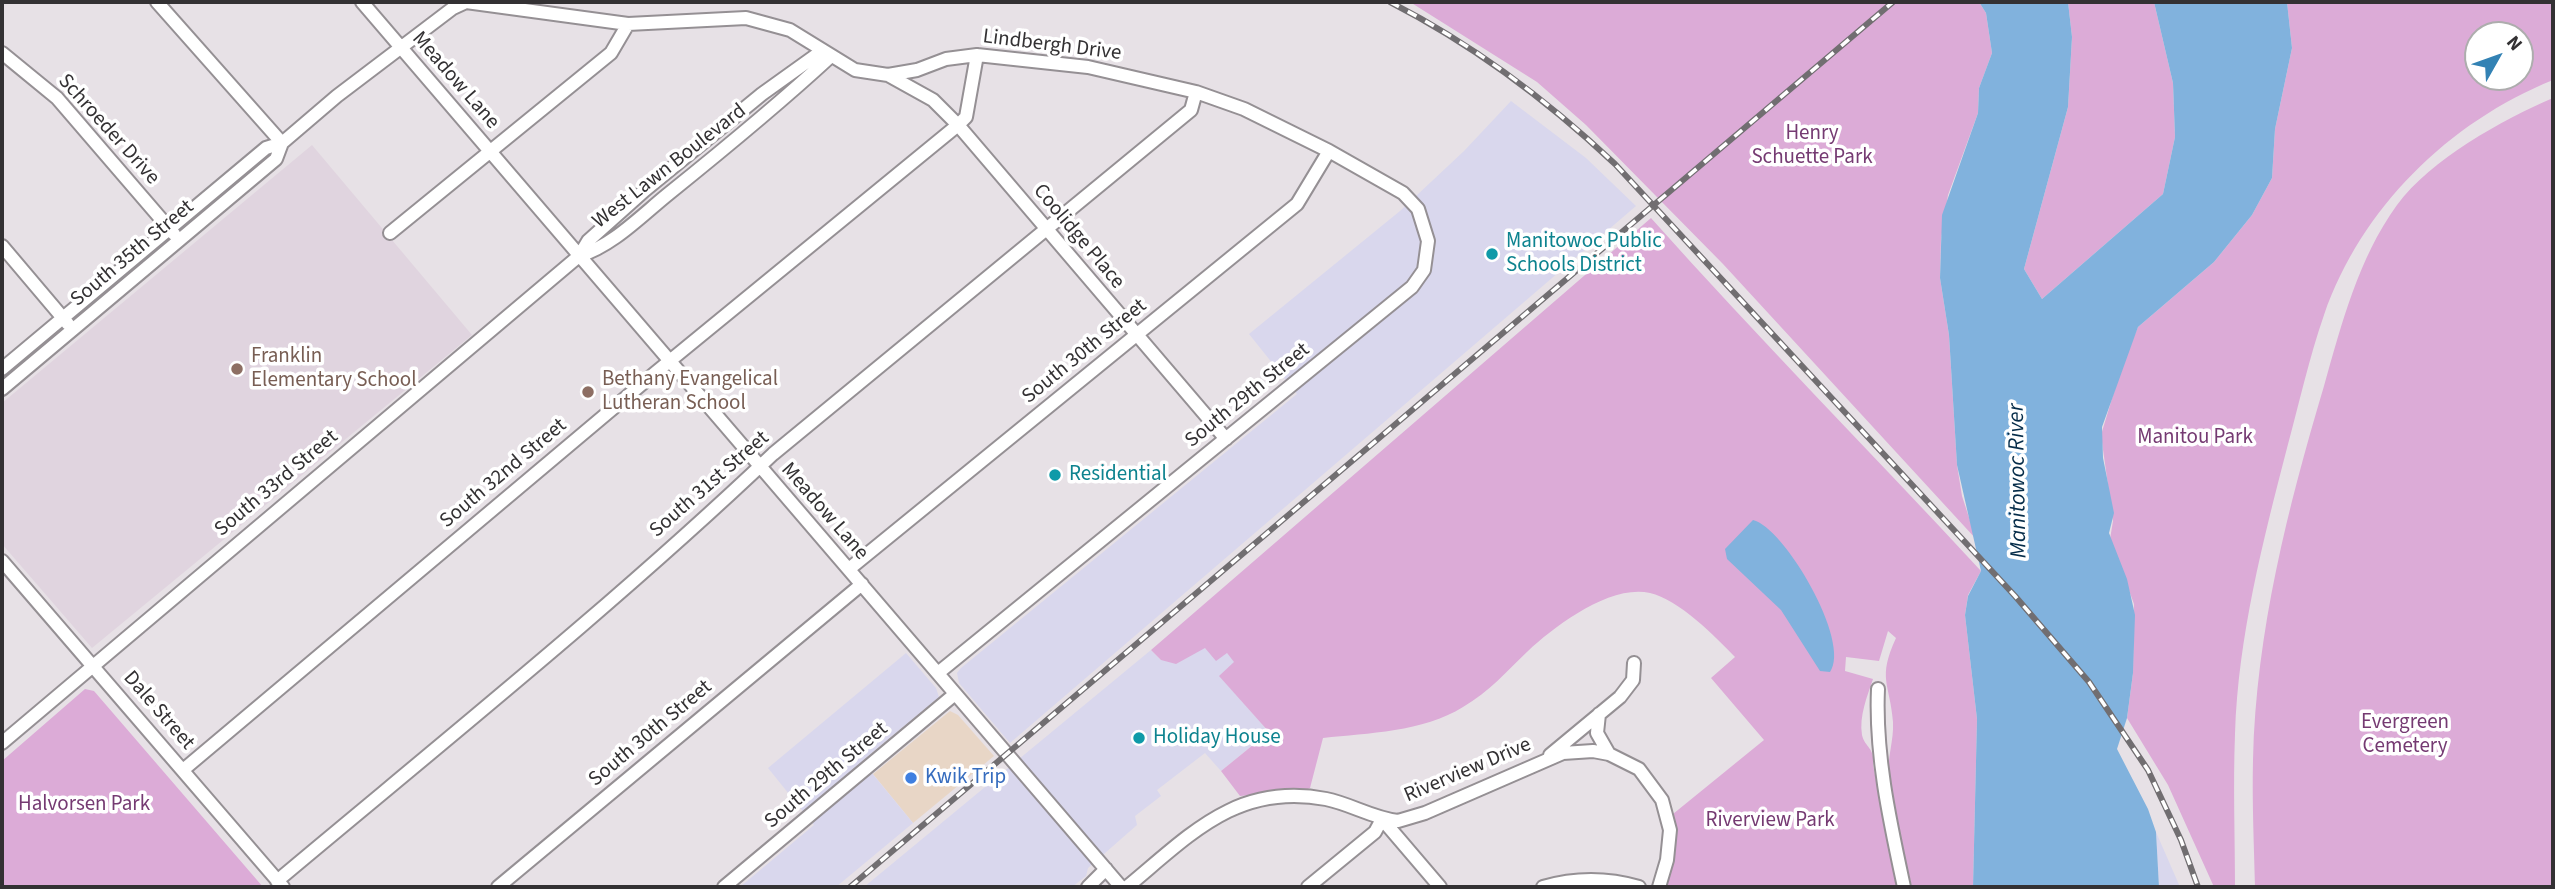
<!DOCTYPE html>
<style>
body{margin:0}
#map{position:relative;width:2555px;height:889px;overflow:hidden;background:#e7e1e6;font-family:"Source Sans 3",sans-serif}
canvas{display:block}
.frame{position:absolute;inset:0;border:4px solid #333133;pointer-events:none}
.north{position:absolute;left:2464px;top:21px;width:70px;height:70px;box-sizing:border-box;background:#fff;border:2px solid #adadad;border-radius:50%;rotate:50deg;font-size:19px;font-weight:700;line-height:28px;text-align:center;color:#333133}
.north::after{content:'';display:block;margin:auto;width:24px;height:32px;background:#3382b4;clip-path:polygon(50% 0,100% 100%,50% 72%,0 100%)}
</style>
<div id="map">
<canvas width="2555" height="889"></canvas>
<div class="frame"></div>
<div class="north">N</div>
</div>
<script>
const ctx = document.querySelector('canvas').getContext('2d');
ctx.lineJoin = 'round';
function fillPath(path, color) { ctx.fillStyle = color; ctx.fill(path, 'evenodd'); }
function stroke(path, color, width, dash) { ctx.strokeStyle = color; ctx.lineWidth = width; ctx.lineCap = dash ? 'butt' : 'round'; ctx.setLineDash(dash || []); ctx.stroke(path); }
function drawText(font, color, halo, rows, align = 'center') {
  ctx.font = font + ' "Source Sans 3",sans-serif'; ctx.lineWidth = 7; ctx.setLineDash([]); ctx.textBaseline = 'middle'; ctx.strokeStyle = halo; ctx.fillStyle = color; for (const [text, x, y, turn = 0] of rows) {
    ctx.save(); ctx.translate(x, y); ctx.rotate((+turn || 0) * Math.PI / 180); ctx.textAlign = isNaN(turn) ? turn : align; if (halo) ctx.strokeText(text, 0, 0); ctx.fillText(text, 0, 0); ctx.restore();
  }
}
fillPath(new Path2D(`
 M950,711L958,715L994,756L913,823L873,774Z`), '#e8d6c6');
fillPath(new Path2D(`
 M1511,101L1586,158L1636,206L1010,743L959,683L957,673L961,668L1297,394L1249,334L1400,211L1464,151Z
 M1205,648L1227,653L1235,662L1220,676L1269,732L1221,771L1205,753L1157,790L1161,796L1135,816L1137,825L1088,868L1086,876L1072,887H864L1151,650L1161,660Z
 M906,653L936,688L939,697L862,761L913,823L836,887H740L814,825L768,768Z
 M2156,832L2180,887H2159Z`), '#d9d7ed');
fillPath(new Path2D(`
 M312,145L472,335L92,648L2,544V403Z`), '#e0d4df');
fillPath(new Path2D(`
 M1410,2H1979L1986,13L1992,53L1979,88L1978,113L1948,195L1941,239L1940,278L1949,335L1957,465L1962,496L1976,539L1723,264L1586,125L1537,82Z
 M2068,2H2154L2173,83L2175,137L2163,194L2042,299L2024,269L2068,107L2072,37Z
 M2287,2H2553V80C2449,122 2361,208 2324,315C2309,358 2299,404 2287,448C2263,541 2238,637 2235,734C2233,785 2235,836 2235,887H2214L2168,785L2127,718L2133,673L2134,604L2110,539L2113,521L2101,435L2123,362L2138,327L2214,262L2252,215L2272,178L2275,129L2292,48ZM2478,35H2520V77H2478Z
 M2553,98V887H2255C2254,845 2252,802 2253,760C2256,632 2288,507 2324,386C2342,323 2358,259 2397,205C2431,159 2502,120 2553,98Z
 M1651,218C1758,338 1871,452 1981,571L1968,595L1965,615L1977,719L1973,887H1912C1904,851 1892,813 1889,775C1887,757 1894,741 1893,722C1890,683 1877,679 1896,638L1888,631L1879,661L1846,657L1845,671L1873,679C1867,697 1859,716 1862,735C1865,748 1875,747 1873,765L1897,887H1666L1676,837L1673,814L1764,740L1711,678L1735,657C1716,637 1678,599 1650,593C1610,584 1555,626 1528,651C1507,671 1489,692 1463,707C1423,732 1368,733 1323,738L1310,788L1306,790L1240,796L1221,771L1269,732L1219,676L1234,662L1227,653L1216,661L1205,648L1176,664L1161,660L1151,650Z
 M85,689L94,691L263,887H2V761Z`), '#dcabd7');
fillPath(new Path2D(`
 M1979,2H2068L2072,37L2068,107L2024,269L2042,299L2163,194L2175,137L2173,83L2154,2H2287L2292,48L2275,129L2272,178L2252,215L2214,262L2138,327L2102,427L2103,458L2114,513L2109,533L2127,579L2135,615L2133,673L2127,718L2117,749L2148,809L2156,832L2159,887H1973L1977,719L1965,615L1968,596L1981,571L1957,465L1949,335L1940,278L1942,215L1978,113L1979,88L1992,53L1986,13Z
 M1753,520C1784,527 1852,642 1830,672L1820,671L1781,610L1727,559L1725,549Z`), '#81b2dd');
const minor = new Path2D(`
 M157,2L282,143
 M362,2L1121,887
 M2,53L57,98L174,234
 M888,75L933,100L958,125L1226,439
 M390,233L611,53L628,24
 M2,246L68,324
 M579,256C612,246 640,217 667,195C723,150 778,105 831,56
 M2,369L266,148L282,143L337,96L453,8L466,2L628,24L746,18L790,30L855,70L888,75L917,70L946,59L977,55L1088,67L1196,92L1244,109L1329,151L1403,193L1418,209L1428,241L1424,270L1412,287L938,673
 M2,389L276,159L282,143
 M2,561L283,887
 M849,569L1297,204L1329,151
 M1878,689C1875,755 1890,822 1904,887
 M1599,714L1597,733L1609,754
 M2,743L579,256L588,241L645,190L762,94L822,51
 M1550,755L1620,697L1633,680L1634,663
 M183,770L655,373L958,125L966,117L977,55
 M277,881C444,741 615,604 773,454L1191,110L1196,92
 M498,887L862,584
 M724,887L955,694
 M1088,887L1106,869
 M1127,887C1190,835 1237,782 1326,799C1351,804 1372,818 1398,821L1425,813L1563,753L1593,751L1609,754L1639,769L1662,800L1670,830L1667,860L1659,887
 M1308,887L1375,832L1382,819L1440,887
 M1543,887C1574,878 1608,878 1639,887`);
stroke(minor, '#959094', 16);
stroke(minor, '#fff', 12);
const rail = new Path2D(`
 M1390,2C1474,45 1546,99 1615,164L2015,596L2089,682L2148,770L2181,840L2198,887
 M850,887L1893,2`);
stroke(rail, '#716e71', 6);
stroke(rail, '#fff', 3.5, [10]);
for (const [x, y, r, color] of [
 [1492,254,7,"#0f9aa8"],
 [237,369,7,"#8d6e63"],
 [588,392,7,"#8d6e63"],
 [1055,475,7,"#0f9aa8"],
 [1139,738,7,"#0f9aa8"],
 [911,778,7,"#3f7fe0"]
]) { const dot = new Path2D(); dot.arc(x, y, r, 0, 2 * Math.PI); ctx.fillStyle = color; ctx.fill(dot); stroke(dot, '#fff', 2.5); }
drawText('21px', '#333133', '#fff', [
 ["Lindbergh Drive",1052,46,7],
 ["Meadow Lane",455,81,49],
 ["Schroeder Drive",108,130,48],
 ["West Lawn Boulevard",670,167,-38],
 ["Coolidge Place",1078,237,50],
 ["South 35th Street",133,254,-40],
 ["South 30th Street",1085,352,-39],
 ["South 29th Street",1248,396,-39],
 ["South 32nd Street",504,474,-40],
 ["South 33rd Street",277,484,-40],
 ["South 31st Street",710,485,-41],
 ["Meadow Lane",824,512,49],
 ["Dale Street",158,711,49],
 ["South 30th Street",651,734,-40],
 ["Riverview Drive",1468,771,-23],
 ["South 29th Street",827,776,-40]
]);
drawText('21px', '#753a72', '#fff', [
 ["Henry",1812,134],
 ["Schuette Park",1812,158],
 ["Manitou Park",2195,438],
 ["Evergreen",2405,723],
 ["Cemetery",2405,747],
 ["Halvorsen Park",84,805],
 ["Riverview Park",1770,821]
]);
drawText('21px', '#0d838f', '#fff', [
 ["Manitowoc Public",1506,242],
 ["Schools District",1506,266],
 ["Residential",1069,475],
 ["Holiday House",1153,738]
], 'left');
drawText('21px', '#785e54', '#fff', [
 ["Franklin",251,357],
 ["Elementary School",251,381],
 ["Bethany Evangelical",602,380],
 ["Lutheran School",602,404]
], 'left');
drawText('21px', '#366cbe', '#fff', [
 ["Kwik Trip",925,778]
], 'left');
drawText('italic 23px', '#052c49', '#fff', [
 ["Manitowoc River",2019,481,-91]
]);
</script>
